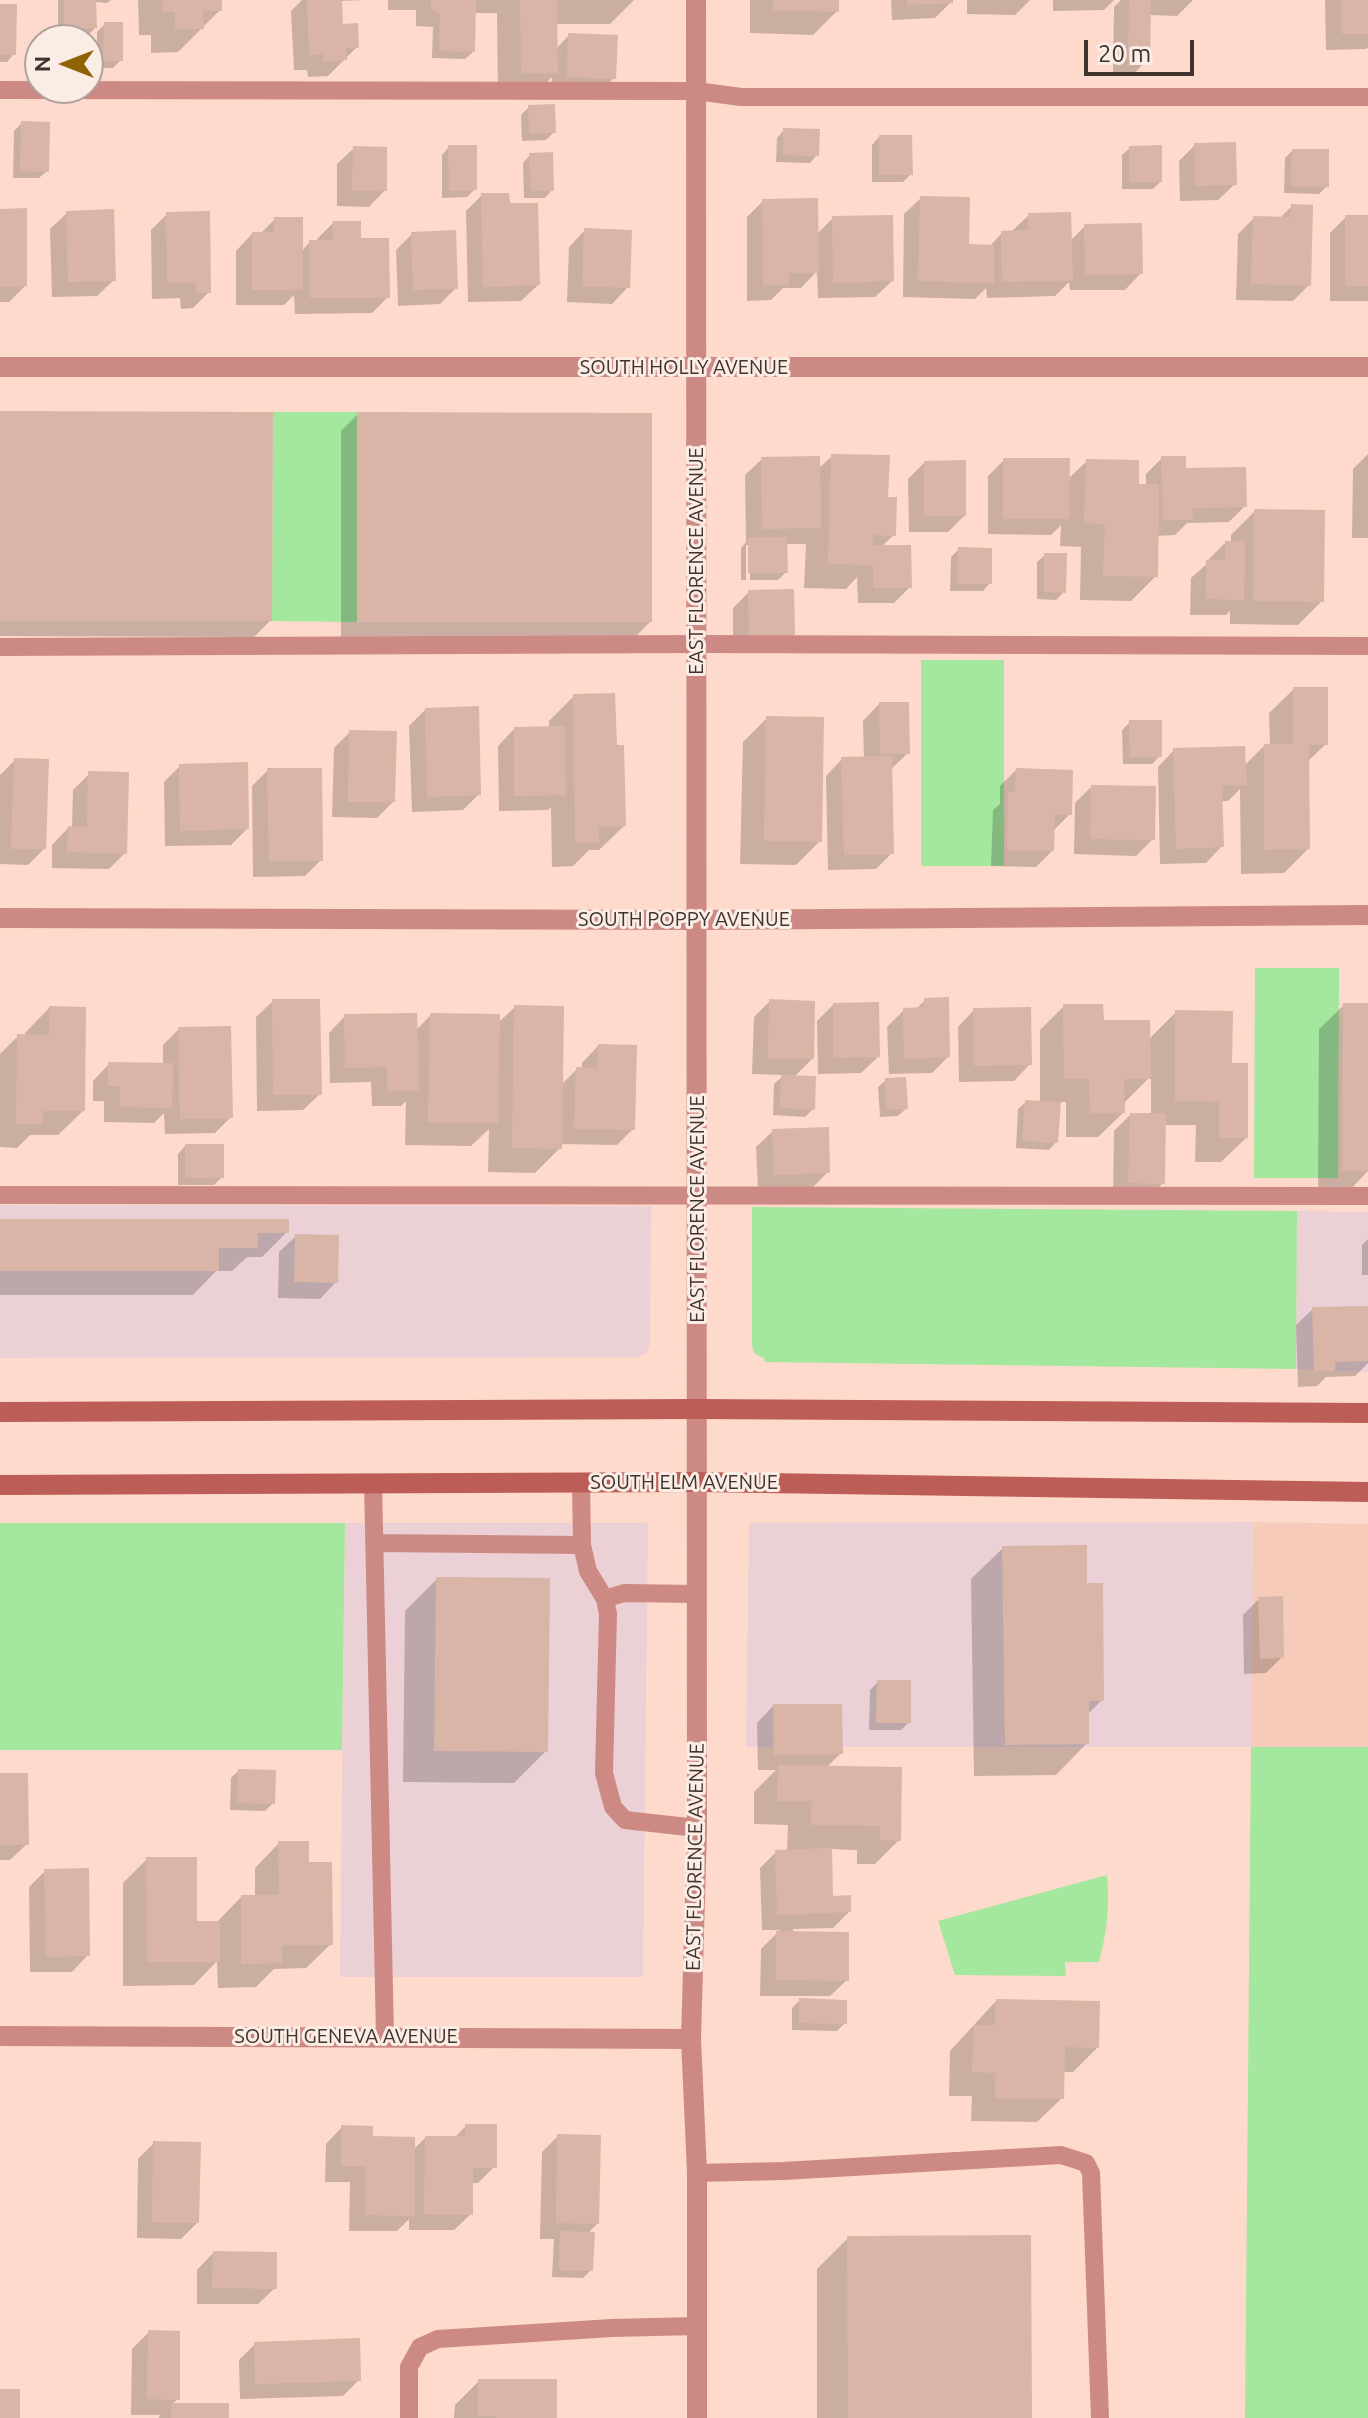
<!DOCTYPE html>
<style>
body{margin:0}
#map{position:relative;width:1368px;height:2418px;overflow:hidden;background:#fddacb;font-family:Ubuntu,sans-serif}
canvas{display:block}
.north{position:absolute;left:24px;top:24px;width:80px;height:80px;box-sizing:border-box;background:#fbece6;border:2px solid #b0a29c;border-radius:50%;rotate:270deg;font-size:22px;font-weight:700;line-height:32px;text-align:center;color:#40322c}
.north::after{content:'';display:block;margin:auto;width:28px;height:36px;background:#8e6207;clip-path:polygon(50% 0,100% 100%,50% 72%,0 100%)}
.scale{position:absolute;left:1084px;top:40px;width:110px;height:36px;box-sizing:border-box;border:4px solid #40322c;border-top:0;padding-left:10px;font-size:24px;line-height:28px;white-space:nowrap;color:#40322c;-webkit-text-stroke:6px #fbece6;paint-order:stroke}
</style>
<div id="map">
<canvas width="1368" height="2418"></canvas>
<div class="north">N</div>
<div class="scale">20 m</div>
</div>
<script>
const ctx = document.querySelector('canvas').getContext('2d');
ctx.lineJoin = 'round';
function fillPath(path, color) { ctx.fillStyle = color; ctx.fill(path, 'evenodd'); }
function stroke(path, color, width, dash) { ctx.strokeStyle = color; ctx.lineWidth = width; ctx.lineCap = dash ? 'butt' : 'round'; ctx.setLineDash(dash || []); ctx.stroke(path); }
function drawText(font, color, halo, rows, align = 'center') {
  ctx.font = font + ' Ubuntu,sans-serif'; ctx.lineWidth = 6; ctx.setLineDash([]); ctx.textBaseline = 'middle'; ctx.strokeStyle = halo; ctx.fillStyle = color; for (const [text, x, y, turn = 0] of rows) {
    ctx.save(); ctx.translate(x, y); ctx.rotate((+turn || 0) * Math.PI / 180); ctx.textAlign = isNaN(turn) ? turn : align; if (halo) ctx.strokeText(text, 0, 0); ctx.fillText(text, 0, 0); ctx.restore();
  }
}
fillPath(new Path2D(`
 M0,1205L651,1206L650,1344L647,1352L639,1357L0,1358Z
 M1297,1211L1368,1212V1372L1296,1369Z
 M1254,1522L1251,1747H746L749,1523Z
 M345,1523H648L643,1977H340Z`), '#ebd1d6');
fillPath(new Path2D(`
 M1254,1522L1368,1524V1747H1251Z`), '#f6cbb9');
fillPath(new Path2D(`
 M273,412H357V622L272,621Z
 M921,660H1004V866H921Z
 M1255,968H1339L1338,1178H1254Z
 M752,1207L1297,1211L1296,1369L765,1362L764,1358L754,1353L752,1345Z
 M0,1523H345L342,1750H0Z
 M1251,1747H1368V2418H1245Z
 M1107,1875C1110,1905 1107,1932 1099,1962H1065L1066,1976L955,1975L938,1921Z`), '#a4e79e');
fillPath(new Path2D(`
 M111,0L107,3L95,2V28L88,35L58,36V0Z
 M138,0H220V10L178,52L151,53V35H139Z
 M302,0H364L340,1L341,27L357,47L328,76L308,77L307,70H294L291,11Z
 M388,0H634L610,24H555L556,49L569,35L614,78L598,94L551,92L552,77L532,97H498L497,13H474L473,52L465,59L432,58L433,27L416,26V10H388Z
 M750,0H837V11L813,35L750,33Z
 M891,0H951V2L935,18L892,20Z
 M967,0H1030L1015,15L967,14Z
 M1053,0H1114L1104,10L1053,11Z
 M1121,0H1193L1177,16L1149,15L1148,59L1132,76L1113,75L1114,7Z
 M1325,0H1368V47L1366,49L1326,50Z
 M0,6L14,54L7,62H0Z
 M105,24L121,60L113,68H97V32Z
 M529,107L554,132L546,140L522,141L521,115Z
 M22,123L47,171L39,178H13L14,131Z
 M784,130L817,155L810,163L776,162L777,138Z
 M879,137L911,174L903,182H872V145Z
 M1195,145L1235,184L1218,200L1180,201L1179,161Z
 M449,147L475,189L467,197L442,198V155Z
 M354,148L385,190L369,207L337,206V164Z
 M1130,148L1160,182L1153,189H1122V155Z
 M1292,151L1327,186L1319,194L1284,193L1285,158Z
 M530,155L552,190L545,198H524L523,163Z
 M482,195L508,206L538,285L521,301L468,302L466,211Z
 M921,198L967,246L989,247L1002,233L1012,231L1029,215L1070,241L1085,226L1141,273L1125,290H1070L1069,282L1055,296L987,298L986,288L975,299L903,297L904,214Z
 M763,201L817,234L833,218L892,281L875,297L818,298L817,271L801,288H783L771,300L747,301V217Z
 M1292,206L1309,285L1293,301L1236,300L1238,234L1254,218H1280Z
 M0,211L25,286L9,302H0Z
 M67,213L114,280L97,296L52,297L50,229Z
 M167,214L209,292L193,308L181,309L180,298L152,299L151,230Z
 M1346,217H1368V301H1330V233Z
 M275,219L301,252L310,242H317V239L333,223L359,240L388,297L372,313L295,314L294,295L284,305H236V251L252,234H260Z
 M585,230L628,287L612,304L567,302L569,247Z
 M412,234L456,288L440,304L398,306L396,250Z
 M0,414L270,621L254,637L0,636Z
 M358,414L650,622L634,638L341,637V431Z
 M1368,454V538H1352L1353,469Z
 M832,456L886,499L894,535L881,547L910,587L894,603H858L857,577L846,589L804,588L806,544H785L786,572L778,580H750V545H746V580H741V548L746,542L745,475L762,459L818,469Z
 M1162,458L1245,506L1229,522L1187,523L1175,535L1156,536V576L1131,601L1080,600L1081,547L1060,546L1061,525L1051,535L988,534V476L1004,460L1068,479L1087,461L1137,486H1146V474Z
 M924,463L964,516L948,532H909L908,479Z
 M1255,511L1322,601L1298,625L1230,624V611L1226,615H1190L1191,578L1209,562V559L1225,543H1231V535Z
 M959,549L990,583L983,591H950L951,557Z
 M1045,555L1064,592L1056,600L1037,599V562Z
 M749,592L793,634L777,651H733V608Z
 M1294,689L1326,744L1307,762L1308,849L1284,873L1241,874L1240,789L1228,801H1221L1222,846L1206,863L1160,864L1158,767L1174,750L1244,766L1264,746H1270L1269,713Z
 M574,696L615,747L624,826L599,850H589L573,866L552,867L551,807L548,810L499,811L498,746L514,729H549V721Z
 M879,704L908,753L890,770L892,853L876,869L828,870L826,776L842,759H864L863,721Z
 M425,710L479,794L463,810L412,812L409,726Z
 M767,718L820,841L796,865L740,864L743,742Z
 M1130,722L1160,756L1152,764H1123L1122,730Z
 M350,732L393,802L377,818L332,817L334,748Z
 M15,760L44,849L28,865L0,864V775Z
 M180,766L247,829L231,845L165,846L164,782Z
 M268,770L321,860L305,876L253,877L252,786Z
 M1016,770L1070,814L1052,832V851L1036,867L991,866L993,810L1000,804V786Z
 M89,774L125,853L109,869L52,868V845L68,828L72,829L73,790Z
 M1091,787L1153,839L1136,856L1074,854L1075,803Z
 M925,1000L948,1057L932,1073L889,1074L887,1027L904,1010H915Z
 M273,1001L320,1094L303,1110L257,1111L256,1017Z
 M770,1001L812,1059L794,1077L813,1109L805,1117L773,1115L774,1084L784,1075L752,1074L754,1017Z
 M834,1004L878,1057L861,1073L818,1074L817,1021Z
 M1344,1005H1368V1171L1345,1195L1318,1194L1319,1029Z
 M1064,1006L1149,1039L1176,1012L1230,1065L1246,1138L1221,1162H1195L1196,1125H1164L1163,1183L1147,1199L1113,1198L1114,1131L1130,1115H1151V1076L1125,1102L1123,1113L1098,1137H1066V1102H1059L1056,1142L1049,1150L1016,1148L1018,1109L1026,1102L1040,1103V1030Z
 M49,1008L83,1111L58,1135H30L17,1148L0,1147V1054L18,1036L25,1037V1033Z
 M514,1008L561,1085L577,1069H582V1063L598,1046L633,1129L617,1145L560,1144V1148L535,1173L488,1172L489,1129L471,1146L405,1145L406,1101L401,1106H372L371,1082L330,1083L329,1033L345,1016L415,1031L431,1015L497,1024Z
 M974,1010L1030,1064L1014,1081L959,1082L958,1027Z
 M179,1029L231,1117L215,1133L165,1134L164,1113L154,1123L104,1122V1101H93V1081L109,1064L163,1065V1045Z
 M886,1080L906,1109L898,1116L880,1117L878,1087Z
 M773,1131L828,1172L811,1189L758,1190L756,1147Z
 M185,1146L222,1177L214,1185H178V1154Z
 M0,1221L287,1232L262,1257H247L232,1271H216L193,1295H0Z
 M296,1236L336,1282L320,1299L278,1298L279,1252Z
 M1368,1239V1275H1362V1245Z
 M1368,1308V1363L1355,1376L1326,1377L1317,1386L1298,1387L1296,1325L1313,1309Z
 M1003,1548L1085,1585L1102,1700L1087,1715V1743L1056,1775L974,1776L971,1579Z
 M437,1579L546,1751L514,1783L403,1782L405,1611Z
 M1259,1599L1282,1657L1266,1673L1244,1674L1243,1615Z
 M878,1682L909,1722L901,1730H869L870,1690Z
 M773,1706L841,1753L826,1768L899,1840L875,1864H857V1850L830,1849L831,1898L849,1912L833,1928L793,1929V1933L847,1980L830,1996H760L761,1949L780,1930H762L760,1868L776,1852L787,1851L788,1825L754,1824V1792L776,1770H758L757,1723Z
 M238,1771L273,1803L265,1811L230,1810L231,1778Z
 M0,1775L27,1844L10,1860H0Z
 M279,1843L307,1864L331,1944L306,1968L274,1969L256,1987L218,1988L217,1961L194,1985L123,1986V1883L147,1859L195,1923H216L241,1897H255V1868Z
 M45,1871L88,1955L72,1972H30L29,1887Z
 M800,2000L845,2023L837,2031L792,2030V2008Z
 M996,2001L1097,2048L1073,2072H1062V2098L1037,2122L971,2121L972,2096H949L950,2051Z
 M466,2126L494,2167L478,2183H471V2214L454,2230H409V2219L397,2231H349L350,2182H325L326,2144L342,2127L413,2150L425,2138H454Z
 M558,2136L597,2224L587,2234L591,2270L583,2278L552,2277L554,2239H540L542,2152Z
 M154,2143L197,2223L181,2239L137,2238L138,2159Z
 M848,2238L1030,2418H817V2269Z
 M213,2253L275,2288L258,2304H197V2270Z
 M149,2332L178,2399L171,2405L227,2418H158L161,2415H131L132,2349Z
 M255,2344L359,2380L343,2396L240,2399L239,2360Z
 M479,2381L555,2418H454L455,2405Z`), '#0003');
fillPath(new Path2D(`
 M64,0H96L97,28L64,29Z
 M162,0H222V11H203L204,29H175V12H163Z
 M307,0H342L343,24L358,23L359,48H346L347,60L323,62V54L309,55Z
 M431,0H476L475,52L439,51L440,13L431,10Z
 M520,0H557L558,73L521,74Z
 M773,0H839V12L773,10Z
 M907,0H953V3L907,5Z
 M1129,0H1151L1150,60H1128Z
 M1341,0H1368V34H1342Z
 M0,4H17L16,55H0Z
 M104,22H123V61H103Z
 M568,33L618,35L616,79L567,77Z
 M555,104L556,133L529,134L528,105Z
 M21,121L50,122L49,172L20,171Z
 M783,128L820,129L819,156L783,155Z
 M879,135H912L913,175H879Z
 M1236,142L1237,185L1195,186L1194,143Z
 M448,145H477V190L449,191Z
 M1162,145V182H1129V146Z
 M353,146L387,147V191H352Z
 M1292,149H1329V187L1290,186Z
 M553,152L554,191H531L529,153Z
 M481,193H509L510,203H538L540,285L483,287Z
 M920,196L970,197L969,244L994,245V283L918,281Z
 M818,198L819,273H789V285H763L762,199Z
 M1291,204L1313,205L1311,286L1251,284L1253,216L1290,217Z
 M27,208V286L0,287V209Z
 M114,209L116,281L68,282L66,211Z
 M210,211L211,293H196V283H167L166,212Z
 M1071,212L1073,281L1002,282L1001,231L1028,230V213Z
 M893,215L894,281L833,283L832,216Z
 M1345,215H1368V286H1345Z
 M274,217H303V290H252V232H274Z
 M333,221H361V238H389L390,298H310L309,240H333Z
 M1142,223L1143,274L1085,275L1084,224Z
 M584,228L632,230L630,288L582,286Z
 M456,230L458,289L413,290L411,232Z
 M0,411L273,412L272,621H0Z
 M357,412L652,413V622H357Z
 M831,454L890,455L888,497H897L896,536L873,535L872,545H911L912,588H873V565L828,564Z
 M820,456L821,528L762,529L761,457Z
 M1161,456H1186V468L1246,467L1247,507L1192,508L1193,520H1163Z
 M1003,458H1070L1069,519H1003Z
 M1086,459L1139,460V484H1159L1158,577L1103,576L1105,524L1084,523Z
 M966,460V516H924V461Z
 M1254,509L1325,510L1324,602L1253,601Z
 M787,537L788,573H748V538Z
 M1225,541H1245L1244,600L1206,599V560H1225Z
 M958,547L992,548V584H957Z
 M1044,553H1067L1066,593L1044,592Z
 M794,589L795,635L749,636L748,590Z
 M1293,687H1328V745H1309L1310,849L1264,850V744H1293Z
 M615,693L617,745H624L626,826L599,827V843H575L573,694Z
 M879,702H909L910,754H880Z
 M479,706L481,795L427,797L425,708Z
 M766,716L824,717L822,842L764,841Z
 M1129,720H1162V757H1130Z
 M565,726L566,795L514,796V727Z
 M349,730L397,731L395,802H348Z
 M1245,746L1247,785L1222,786L1224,847L1176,849L1173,748Z
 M892,756L894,854L844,855L841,757Z
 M14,758L49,759L46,849H11Z
 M248,762L249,829L180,831L179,764Z
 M267,768H322L323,861H269Z
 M1016,768L1073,770L1072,815L1055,814L1054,851L1007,850L1008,792H1015Z
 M88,771L129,772L127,854L67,852L68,826L87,827Z
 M1091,785L1156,786L1155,840L1090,839Z
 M949,997L950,1057L904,1059L903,1008L924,1007V998Z
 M272,999H320L322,1095H273Z
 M769,999L815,1001L814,1059L768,1058Z
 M879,1002L880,1057L833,1058V1003Z
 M1343,1003H1368V1171H1342Z
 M1063,1004H1103L1104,1020H1150L1151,1079H1124L1125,1113L1090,1114L1089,1079H1064Z
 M514,1005L564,1006L562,1149L512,1148Z
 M49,1006L86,1007L85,1111H43V1124H16L17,1034L49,1035Z
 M1031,1007L1032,1065L974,1066L973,1008Z
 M1175,1010L1233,1011L1232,1063H1248V1138H1219V1102L1175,1101Z
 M417,1013L419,1090L387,1091V1067L345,1068L344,1014Z
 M430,1013L500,1014L498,1123L428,1122Z
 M231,1026L233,1118L180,1119L178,1027Z
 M598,1044L637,1045L635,1130L574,1129L576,1067L597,1068Z
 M108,1062L173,1063L172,1108L120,1107V1086H108Z
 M781,1075L816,1076L815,1110L780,1108Z
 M906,1077L908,1109L886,1110L885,1078Z
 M1025,1100L1061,1102L1058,1143L1022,1141Z
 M1130,1113H1166L1165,1184L1128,1183Z
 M829,1127L830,1173L774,1175L772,1129Z
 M185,1144H224V1178H185Z
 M0,1219H289V1233H258V1248H219V1271H0Z
 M295,1234L339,1235L338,1283L294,1282Z
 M1368,1306V1361L1335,1362V1371H1314L1312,1307Z
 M1087,1545V1583H1103L1104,1701H1089V1744L1005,1745L1002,1546Z
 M436,1577L550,1578L548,1752L434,1751Z
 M1283,1596L1284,1658L1260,1659L1258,1597Z
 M877,1680H911V1723H876Z
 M773,1704H842L843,1754L774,1755Z
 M778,1765L902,1767L901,1841L880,1840V1826L811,1825L812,1801H777Z
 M238,1769L276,1770L275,1804L237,1803Z
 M0,1773H28L29,1845H0Z
 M278,1841H309V1862H332L333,1945H282V1963L241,1964V1895H279Z
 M832,1848L833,1896L851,1895V1912L777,1915L775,1850Z
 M146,1857H197V1921H220V1962H147Z
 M89,1868L90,1956L46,1957L44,1869Z
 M776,1931L849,1932V1981L776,1980Z
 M799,1998L847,2000V2024L799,2023Z
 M996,1999L1100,2001L1099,2048L1065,2047L1064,2099L995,2098L996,2073L972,2072L974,2025H995Z
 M465,2124H497V2168H473V2215L424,2214L425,2136H465Z
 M341,2125L373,2126V2136L415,2137V2216L365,2215L366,2166H341Z
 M557,2134L601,2135L599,2224L556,2223Z
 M153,2141L201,2142L199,2223L152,2222Z
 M560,2231L595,2232L593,2271L559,2270Z
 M1031,2235L1032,2418H848L847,2236Z
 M213,2251L277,2252V2289L212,2288Z
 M148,2330L180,2331V2400L147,2399Z
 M360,2338L361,2381L255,2384L254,2342Z
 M478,2379H557V2418H496V2416H478Z
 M0,2389H20V2418H0Z
 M171,2403H229V2418H171Z`), '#d8b5a7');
stroke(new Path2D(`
 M0,90L696,91L741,97H1368
 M0,647L696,644L1368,646
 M0,1195L1368,1196
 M581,1482L582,1545L588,1571L605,1599
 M373,1483L385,2036
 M375,1543L582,1545
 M697,1594L624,1593L605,1599L608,1614L604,1773L613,1807L625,1820L697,1828
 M697,2173L783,2171L1061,2155L1086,2163L1091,2173L1100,2418
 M409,2418V2367L420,2347L438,2339L612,2328L697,2326`), '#cd8a84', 18);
stroke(new Path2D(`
 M696,0L697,1828L691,2039L697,2173V2418
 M0,367H1368
 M0,918L696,920L1368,915
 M0,2036L691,2039`), '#cd8a84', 20);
stroke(new Path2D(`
 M0,1412L697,1409L1368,1413
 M0,1485L697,1482L1368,1492`), '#bc5d57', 20);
drawText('20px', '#40322c', '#fbece6', [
 ["SOUTH HOLLY AVENUE",684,367],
 ["EAST FLORENCE AVENUE",696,561,-90],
 ["SOUTH POPPY AVENUE",684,919],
 ["EAST FLORENCE AVENUE",697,1209,-90],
 ["SOUTH ELM AVENUE",684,1482],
 ["EAST FLORENCE AVENUE",695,1857,-89],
 ["SOUTH GENEVA AVENUE",346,2036]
]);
</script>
